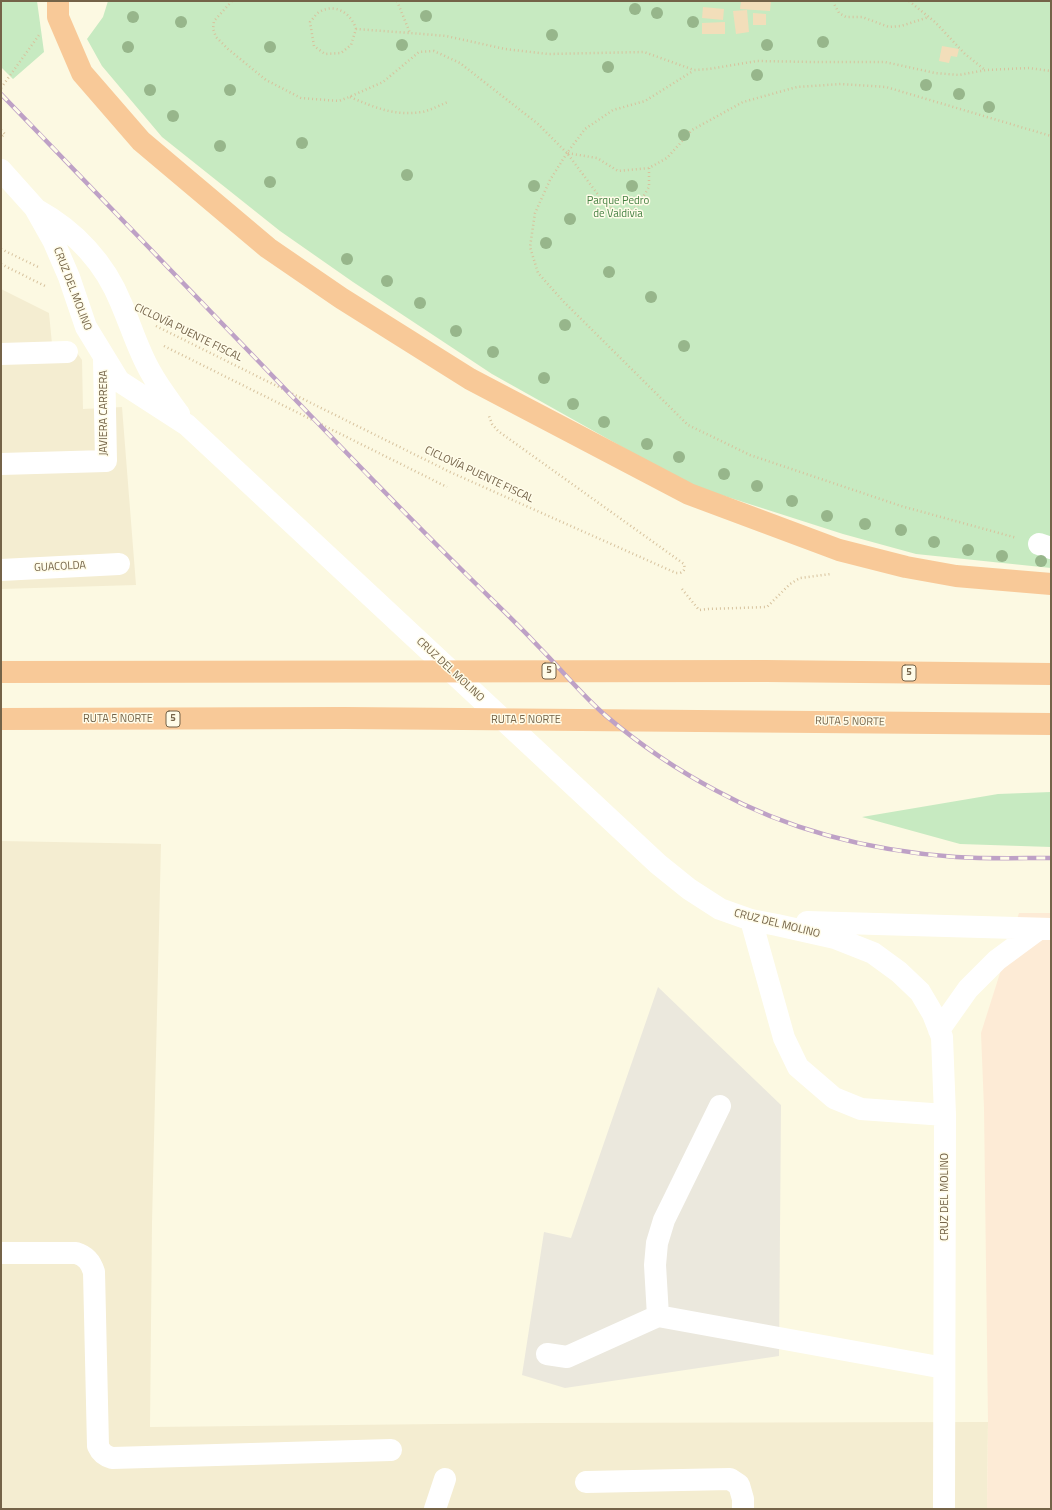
<!DOCTYPE html>
<meta charset="utf-8">
<style>
body{margin:0}
#map{position:relative;width:1052px;height:1510px;overflow:hidden;background:#fcf9e2;font-family:"Titillium Web",sans-serif}
canvas{display:block}
.frame{position:absolute;inset:0;border:2px solid #746348;pointer-events:none}
</style>
<div id="map">
<canvas width="1052" height="1510"></canvas>
<div class="frame"></div>
</div>
<script>
const ctx = document.querySelector('canvas').getContext('2d');
ctx.lineJoin = 'round';
function fillPath(path, color) { ctx.fillStyle = color; ctx.fill(path, 'evenodd'); }
function stroke(path, color, width, dash) { ctx.strokeStyle = color; ctx.lineWidth = width; ctx.lineCap = dash ? 'butt' : 'round'; ctx.setLineDash(dash || []); ctx.stroke(path); }
function drawText(font, color, halo, rows, align = 'center') {
  ctx.font = font + ' "Titillium Web",sans-serif'; ctx.lineWidth = 3; ctx.setLineDash([]); ctx.textBaseline = 'middle'; ctx.strokeStyle = halo; ctx.fillStyle = color; for (const [text, x, y, turn = 0] of rows) {
    ctx.save(); ctx.translate(x, y); ctx.rotate((+turn || 0) * Math.PI / 180); ctx.textAlign = isNaN(turn) ? turn : align; if (halo) ctx.strokeText(text, 0, 0); ctx.fillText(text, 0, 0); ctx.restore();
  }
}
fillPath(new Path2D(`
 M1,289L49,313L52,344L70,343L82,360L83,409L122,407L136,585L1,589Z
 M1,841L161,844L152,1223L150,1427L540,1423L988,1422L987,1509H1Z`), '#f4edd1');
fillPath(new Path2D(`
 M1019,913H1051V1509H987L988,1422L984,1108L981,1033Z`), '#fdebd6');
fillPath(new Path2D(`
 M658,987L781,1105L779,1356L565,1388L522,1375L544,1232L571,1238Z`), '#ebe8dd');
fillPath(new Path2D(`
 M1,1H37L44,52L13,79L1,67Z
 M108,1H1051V568L916,554L843,534L690,485L492,374L353,282L280,231L162,137L102,66L87,39L103,17Z
 M1051,792V847L960,844L862,817L998,794Z`), '#c7eac1');
fillPath(new Path2D(`
 M741,1H771L770,11L740,9Z
 M703,7L724,9L723,20L702,18Z
 M747,10L749,32L736,34L733,11Z
 M753,13L766,14V25H753Z
 M725,22V34H702V23Z
 M942,46L959,49L957,57L951,56L949,63L939,61Z`), '#f2deba');
stroke(new Path2D(`
 M232,1L214,21L213,29L216,37L228,49L266,80L301,98L339,101L349,97L383,82L419,52L434,51L460,63L538,124L567,153L585,129L613,110L645,101L693,71
 M397,1L410,33L446,36L505,49L548,54L644,52L694,70L709,69L757,61L813,62H885L935,73L959,75L986,70L1029,68L1051,71
 M834,1V4L839,13L846,17H862L889,27L901,26L929,17
 M909,1L935,22L965,54L985,70
 M356,29C352,15 337,3 321,11C317,12 313,19 310,22L314,46L325,54L341,53L351,45L356,29L410,33
 M1,88L39,35
 M350,97C376,108 394,116 422,112C431,110 440,105 448,102
 M1,130L5,134L1,137
 M567,153L550,180L535,213L530,247L538,273L564,302L688,425L750,455L901,506L1017,538
 M649,168V187L637,207L623,215L608,206L599,196L567,153L597,158L618,171L649,168L667,158L692,130L743,102L797,87L841,84L886,87L1051,136
 M1,249L38,267
 M1,264L47,287
 M156,326L450,472L676,573H680C685,571 685,568 684,564L498,431L492,424L489,416
 M164,346L447,487
 M682,589L699,610L708,609L767,607L790,584L800,578L831,574`), '#d7c29d', 2.5, [1, 3]);
stroke(new Path2D(`
 M1,170L35,208L53,240L69,277L86,327L119,381L187,425L658,864L689,889L720,909L751,920L777,925L835,938L873,953L899,972L920,992L933,1014L942,1037L945,1115L944,1509
 M37,210C75,231 105,263 121,303C131,326 138,350 150,371C158,386 169,400 179,414
 M1,354L67,352
 M1,464L106,461L104,359
 M1039,544L1051,548
 M1,570L119,564
 M751,920L784,1038L798,1067L834,1098L861,1109L945,1115
 M807,922L1051,929
 M939,1030L968,989L997,960L1039,929
 M1,1253H76C86,1256 91,1262 94,1272L98,1446C101,1453 105,1456 112,1458L391,1450
 M658,1316L655,1265L657,1243L664,1220L720,1106
 M547,1354L567,1357L658,1316L944,1368
 M586,1482L730,1479L739,1485L743,1499V1509
 M435,1509L445,1479`), '#fff', 22);
stroke(new Path2D(`
 M58,1V17L82,73L141,141L268,248L341,298L470,379L689,494L839,550L906,567L956,576L1051,584
 M1,672L766,671L1051,674
 M1,719L345,718L1051,724`), '#f8c998', 22);
const rail = new Path2D(`
 M1,94C89,185 176,276 264,367C331,437 398,507 467,575C491,599 516,622 539,647C561,669 581,694 605,715C639,744 677,770 717,791C790,831 873,851 956,857C988,859 1020,858 1051,858`);
stroke(rail, '#bea1c6', 4.5);
stroke(rail, '#fffce9', 3, [9]);
ctx.fillStyle = '#97b68b';
for (const [x, y] of [
 [635,9],
 [657,13],
 [426,16],
 [133,17],
 [181,22],
 [693,22],
 [552,35],
 [823,42],
 [402,45],
 [767,45],
 [128,47],
 [270,47],
 [608,67],
 [757,75],
 [926,85],
 [150,90],
 [230,90],
 [959,94],
 [989,107],
 [173,116],
 [684,135],
 [302,143],
 [220,146],
 [407,175],
 [270,182],
 [534,186],
 [632,186],
 [570,219],
 [546,243],
 [347,259],
 [609,272],
 [387,281],
 [651,297],
 [420,303],
 [565,325],
 [456,331],
 [684,346],
 [493,352],
 [544,378],
 [573,404],
 [604,422],
 [647,444],
 [679,457],
 [724,474],
 [757,486],
 [792,501],
 [827,516],
 [865,524],
 [901,530],
 [934,542],
 [968,550],
 [1002,556],
 [1041,561]
]) { ctx.beginPath(); ctx.arc(x, y, 6, 0, 2 * Math.PI); ctx.fill(); }
for (const [x, y, w] of [
 [549,671,14],
 [909,673,14],
 [173,719,14]
]) { const box = new Path2D(); box.roundRect(x - w / 2, y - 8, w, 16, 3); ctx.fillStyle = '#fffce9'; ctx.fill(box); stroke(box, '#746348', 1); }
drawText('bold 10px', '#746348', null, [
 ["5",549,671],
 ["5",909,673],
 ["5",173,719]
]);
drawText('11px', '#458043', '#fffce9', [
 ["Parque Pedro",618,201],
 ["de Valdivia",618,214]
]);
drawText('11px', '#746348', '#fffce9', [
 ["CRUZ DEL MOLINO",72,289,69],
 ["CICLOVÍA PUENTE FISCAL",188,333,26],
 ["JAVIERA CARRERA",104,413,-90],
 ["CICLOVÍA PUENTE FISCAL",479,475,25],
 ["GUACOLDA",60,567,-3],
 ["CRUZ DEL MOLINO",450,670,43],
 ["RUTA 5 NORTE",118,719],
 ["RUTA 5 NORTE",526,720],
 ["RUTA 5 NORTE",850,722,1],
 ["CRUZ DEL MOLINO",777,924,14],
 ["CRUZ DEL MOLINO",945,1197,-90]
]);
</script>
